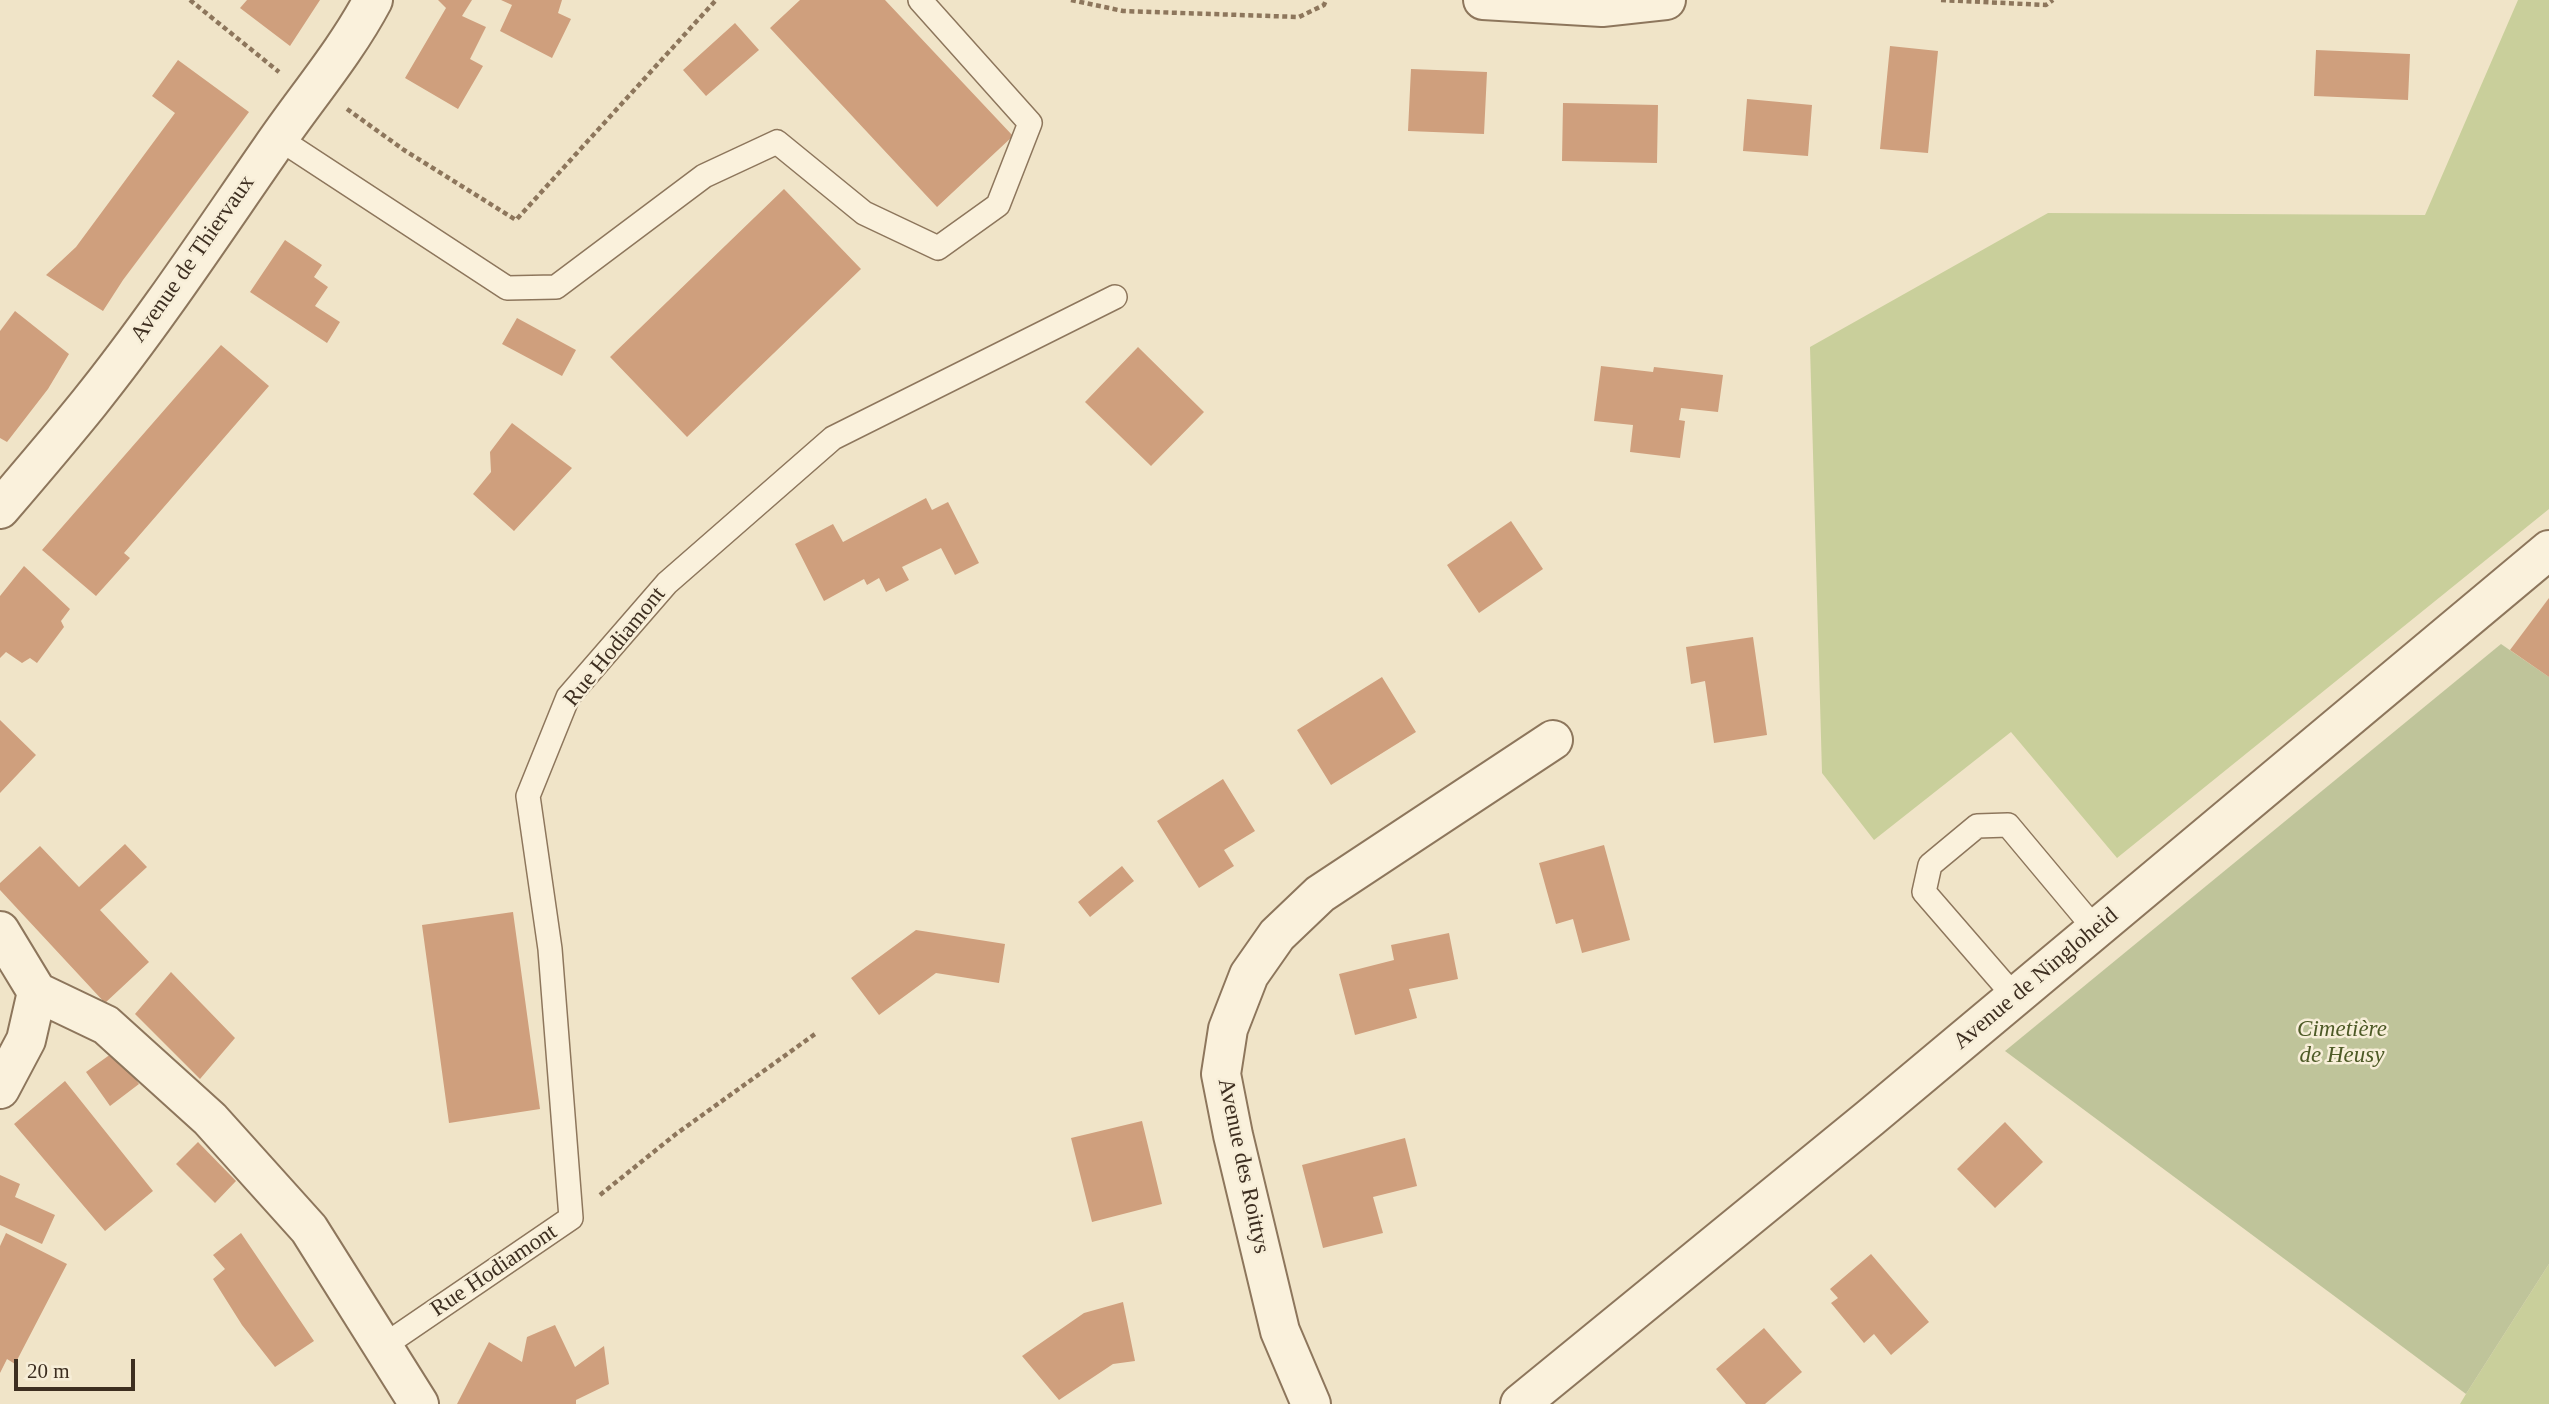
<!DOCTYPE html>
<meta charset="utf-8">
<style>
body{margin:0}
#map{position:relative;width:2549px;height:1404px;overflow:hidden;background:#f0e4c8;font-family:"Times New Roman",serif}
canvas{display:block}
.scale{position:absolute;left:14px;top:1359px;width:121px;height:32px;box-sizing:border-box;border:4px solid #3d2e20;border-top:0;padding-left:9px;font-size:21px;line-height:24px;white-space:nowrap;color:#3d2e20;-webkit-text-stroke:5px #f7eed8;paint-order:stroke}
</style>
<div id="map">
<canvas width="2549" height="1404"></canvas>
<div class="scale">20 m</div>
</div>
<script>
const ctx = document.querySelector('canvas').getContext('2d');
ctx.lineJoin = 'round';
function fillPath(path, color) { ctx.fillStyle = color; ctx.fill(path, 'evenodd'); }
function stroke(path, color, width, dash) { ctx.strokeStyle = color; ctx.lineWidth = width; ctx.lineCap = dash ? 'butt' : 'round'; ctx.setLineDash(dash || []); ctx.stroke(path); }
function drawText(font, color, halo, rows, align = 'center') {
  ctx.font = font + ' "Times New Roman",serif'; ctx.lineWidth = 5; ctx.setLineDash([]); ctx.textBaseline = 'middle'; ctx.strokeStyle = halo; ctx.fillStyle = color; for (const [text, x, y, turn = 0] of rows) {
    ctx.save(); ctx.translate(x, y); ctx.rotate((+turn || 0) * Math.PI / 180); ctx.textAlign = isNaN(turn) ? turn : align; if (halo) ctx.strokeText(text, 0, 0); ctx.fillText(text, 0, 0); ctx.restore();
  }
}
fillPath(new Path2D(`
 M2518,0H2549V509L2117,858L2011,732L1874,840L1822,773L1810,347L2048,213L2425,215Z
 M2549,1264V1404H2460L2466,1394Z`), '#c9cf9b');
fillPath(new Path2D(`
 M2501,644L2549,677V1264L2466,1394L2005,1051Z`), '#bfc49a');
fillPath(new Path2D(`
 M247,0H320L290,46L240,8Z
 M438,0H472L462,16L486,27L470,59L483,66L458,109L405,78L446,8Z
 M501,0H562L558,13L571,19L552,58L500,31L512,5Z
 M800,0H885L1013,136L937,207L770,28Z
 M735,23L759,50L706,96L683,70Z
 M1890,46L1938,51L1928,153L1880,149Z
 M2316,50L2410,54L2408,100L2314,96Z
 M178,60L249,112L123,280L103,311L46,275L76,247L175,113L152,96Z
 M1411,69L1487,72L1484,134L1408,131Z
 M1747,99L1812,105L1808,156L1743,151Z
 M1563,103L1658,105L1657,163L1562,161Z
 M784,189L861,269L687,437L610,357Z
 M285,240L322,265L314,277L328,287L315,306L340,322L327,343L250,292Z
 M15,311L69,354L48,389L7,442L0,438V331Z
 M517,318L576,350L562,376L502,344Z
 M221,345L269,386L124,553L130,558L96,596L42,550Z
 M1138,347L1204,412L1151,466L1085,402Z
 M1601,366L1653,372L1654,367L1723,375L1718,412L1681,408L1679,420L1685,421L1680,458L1630,452L1633,425L1594,421Z
 M512,423L572,468L514,531L473,494L491,472L490,452Z
 M926,498L932,510L948,502L979,563L955,575L941,548L902,567L909,580L886,592L879,578L867,585L864,579L824,601L795,544L833,524L843,542Z
 M1511,521L1543,569L1479,613L1447,565Z
 M24,566L70,609L61,621L64,627L37,663L30,658L22,663L6,652L0,658V596Z
 M2549,598V677L2510,650Z
 M1753,637L1767,735L1714,743L1705,681L1691,684L1686,647Z
 M1382,677L1416,732L1331,785L1297,730Z
 M0,720L36,755L0,793Z
 M1223,779L1255,831L1224,850L1234,866L1199,888L1157,821Z
 M125,844L147,867L100,910L149,962L105,1003L0,890V883L40,846L79,887Z
 M1604,845L1630,940L1582,953L1573,919L1556,924L1539,863Z
 M1122,866L1134,881L1090,917L1078,902Z
 M513,912L540,1109L449,1123L422,925Z
 M916,930L1005,944L999,983L936,973L879,1015L851,978Z
 M1449,933L1458,979L1409,989L1417,1018L1355,1035L1339,974L1394,960L1391,945Z
 M171,972L235,1038L200,1079L135,1014Z
 M115,1051L139,1084L110,1106L86,1072Z
 M65,1081L153,1191L105,1231L14,1124Z
 M1142,1121L1162,1204L1092,1222L1071,1138Z
 M2005,1122L2043,1162L1995,1208L1957,1169Z
 M1405,1138L1417,1186L1373,1197L1383,1233L1323,1248L1302,1165Z
 M198,1142L236,1181L215,1203L176,1164Z
 M0,1175L20,1184L15,1197L55,1215L42,1244L0,1225Z
 M6,1233L67,1264L15,1364L7,1359L0,1373V1246Z
 M241,1233L314,1341L275,1367L242,1325L213,1279L225,1269L213,1255Z
 M1871,1254L1929,1322L1891,1355L1874,1334L1864,1343L1831,1303L1838,1298L1830,1289Z
 M1123,1302L1135,1361L1113,1364L1059,1400L1022,1356L1084,1313Z
 M555,1325L575,1367L604,1346L609,1384L576,1400V1404H457L489,1342L522,1362L527,1337Z
 M1764,1328L1802,1372L1765,1404H1746L1716,1369Z`), '#cf9f7d');
const service = new Path2D(`
 M278,138L507,288L556,287L704,176L777,142L864,213L938,248L998,205L1030,123L920,0
 M2015,997L1924,892L1930,865L1977,826L2008,825L2095,929
 M382,1347L571,1218L550,949L528,796L568,697L667,583L833,438L1115,297`);
const minor = new Path2D(`
 M1483,0L1602,7L1666,0
 M0,509C30,474 60,439 89,403C154,322 212,234 271,149C305,99 345,53 373,0
 M0,931L37,992
 M37,992L106,1025L210,1119L309,1229L419,1404
 M0,1089L26,1040L37,992
 M1311,1404L1280,1331L1233,1135L1221,1074L1228,1029L1249,975L1277,935L1320,894L1553,740
 M1520,1404L1870,1118L2549,550`);
stroke(service, '#8d765c', 26);
stroke(minor, '#8d765c', 42);
stroke(new Path2D(`
 M190,0L279,72
 M1071,0L1123,11L1299,17L1324,5L1326,0
 M1941,0L2046,5L2053,0
 M347,109L404,150L516,220L716,0
 M600,1195L676,1134L815,1034`), '#8d765c', 4.5, [5, 3.5]);
stroke(service, '#faf1dc', 23);
stroke(minor, '#faf1dc', 38);
drawText('23px', '#3d2e20', '#f7eed8', [
 ["Avenue de Thiervaux",193,259,-55],
 ["Rue Hodiamont",615,647,-51],
 ["Avenue de Ningloheid",2036,979,-40],
 ["Avenue des Roittys",1243,1166,78],
 ["Rue Hodiamont",494,1271,-34]
]);
drawText('italic 23px', '#4d5a26', '#f7eed8', [
 ["Cimetière",2342,1030],
 ["de Heusy",2342,1056]
]);
</script>
